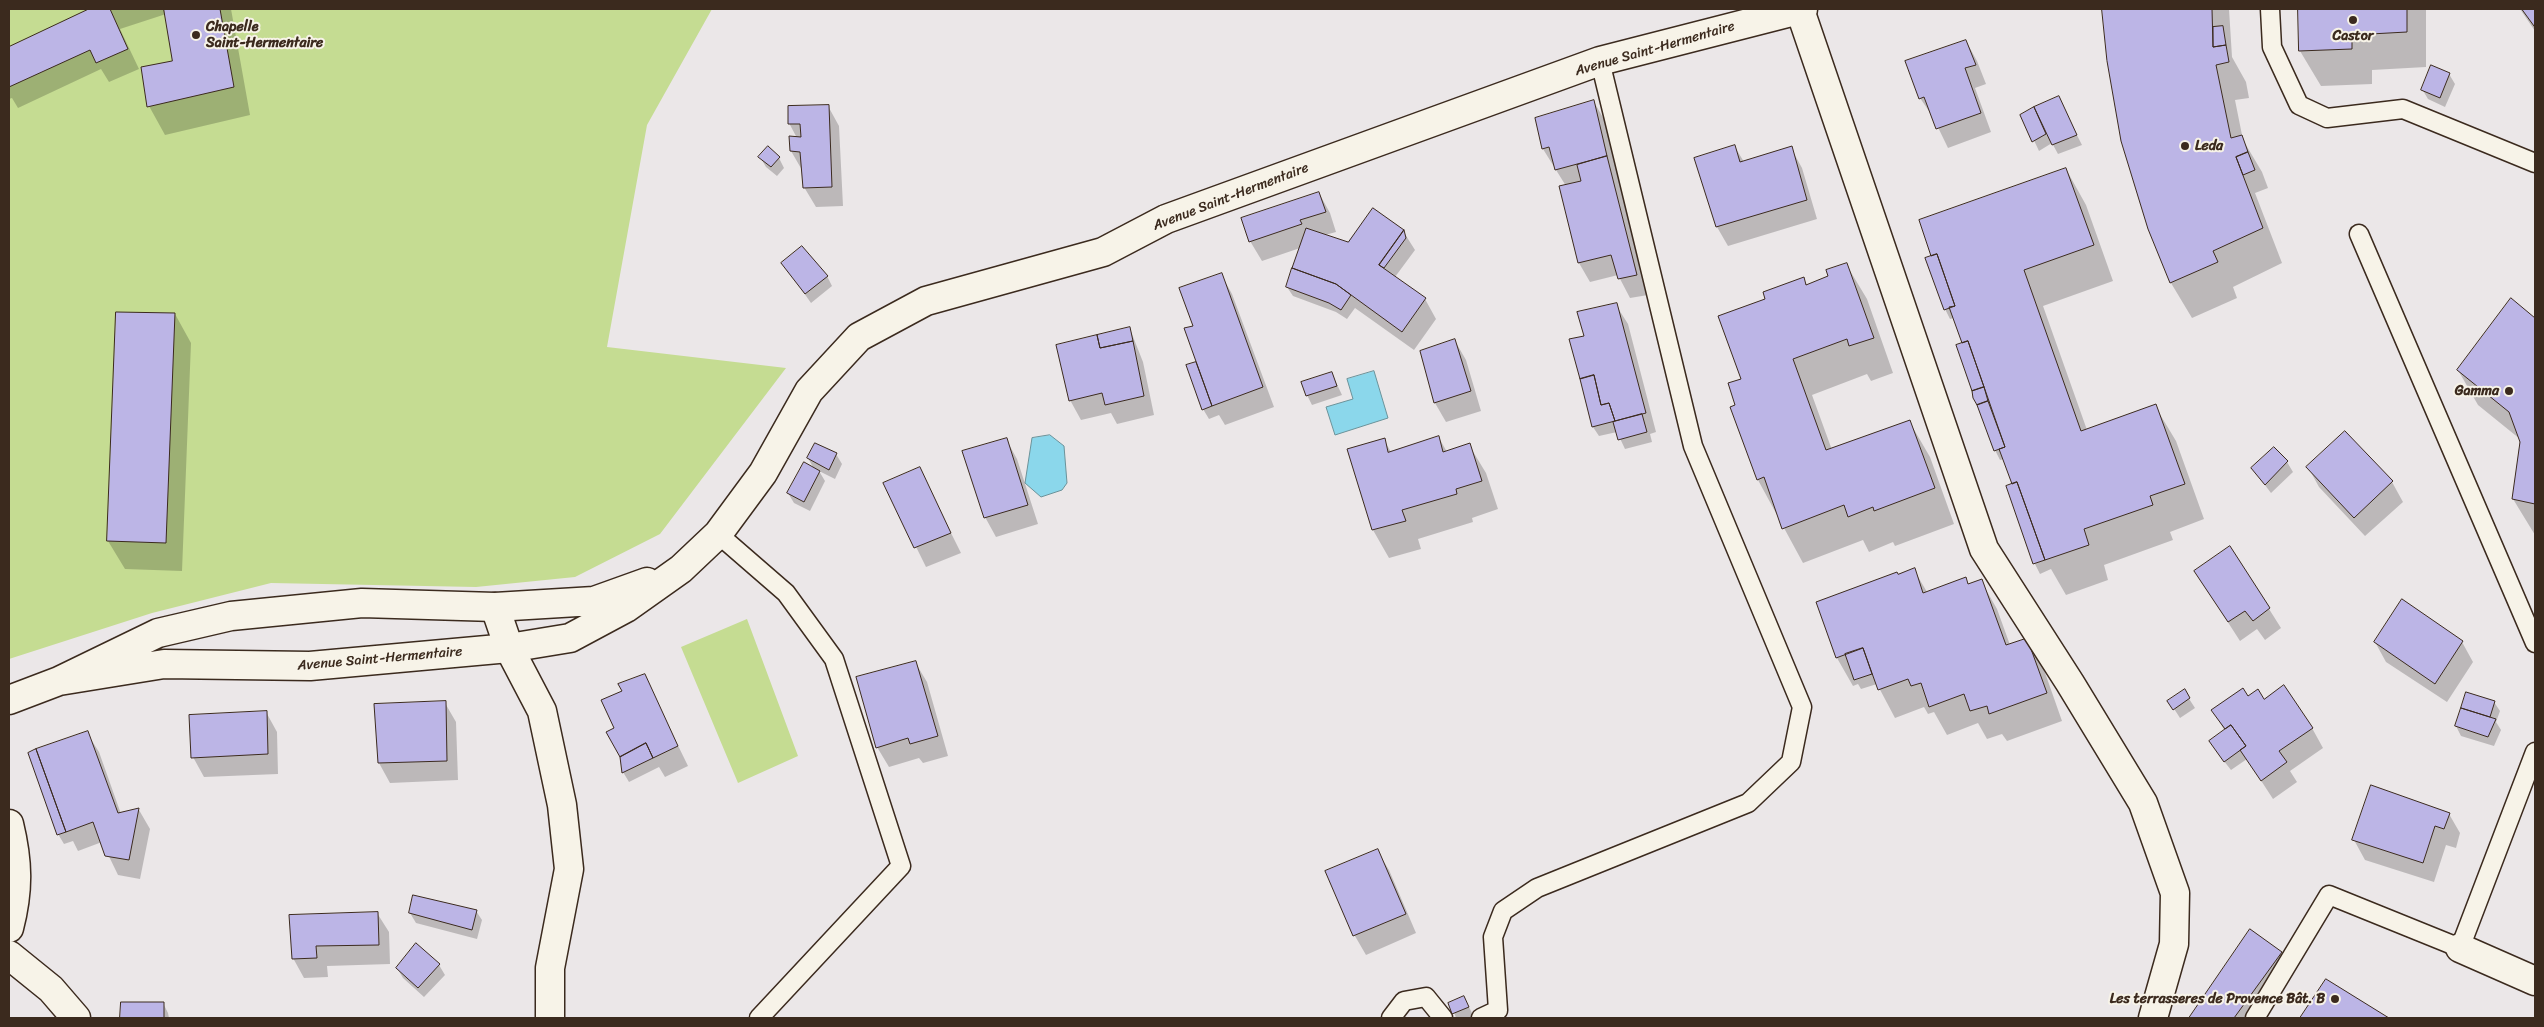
<!DOCTYPE html>
<meta charset="utf-8">
<style>
body{margin:0}
#map{position:relative;width:2544px;height:1027px;overflow:hidden;background:#ebe7e8;font-family:Sriracha,sans-serif}
canvas{display:block}
.frame{position:absolute;inset:0;border:10px solid #3b2a1e;pointer-events:none}
</style>
<div id="map">
<canvas width="2544" height="1027"></canvas>
<div class="frame"></div>
</div>
<script>
const ctx = document.querySelector('canvas').getContext('2d');
ctx.lineJoin = 'round';
function fillPath(path, color) { ctx.fillStyle = color; ctx.fill(path, 'evenodd'); }
function stroke(path, color, width, dash) { ctx.strokeStyle = color; ctx.lineWidth = width; ctx.lineCap = dash ? 'butt' : 'round'; ctx.setLineDash(dash || []); ctx.stroke(path); }
function drawText(font, color, halo, rows, align = 'center') {
  ctx.font = font + ' Sriracha,sans-serif'; ctx.lineWidth = 4; ctx.setLineDash([]); ctx.textBaseline = 'middle'; ctx.strokeStyle = halo; ctx.fillStyle = color; for (const [text, x, y, turn = 0] of rows) {
    ctx.save(); ctx.translate(x, y); ctx.rotate((+turn || 0) * Math.PI / 180); ctx.textAlign = isNaN(turn) ? turn : align; if (halo) ctx.strokeText(text, 0, 0); ctx.fillText(text, 0, 0); ctx.restore();
  }
}
fillPath(new Path2D(`
 M9,9H712L647,125L607,347L786,368L660,534L575,577L476,587L271,583L152,613L9,659Z
 M747,619L798,756L738,783L681,647Z`), '#c5dc92');
const water = new Path2D(`
 M1374,371L1388,418L1335,435L1326,407L1353,399L1347,379Z
 M1050,435L1064,446L1067,483L1062,490L1041,497L1025,483L1032,438Z`);
fillPath(water, '#8bd7eb');
stroke(water, '#6b9299', 1);
fillPath(new Path2D(`
 M92,9H231L250,115L165,135L149,106L173,62L166,14L120,29L139,69L109,82L101,69L18,108L12,98L9,99V49Z
 M2105,9H2229L2232,57L2246,82L2249,98L2235,100L2243,140L2262,172L2268,188L2255,193L2282,263L2233,287L2237,298L2192,318L2171,283L2138,197L2108,61Z
 M2301,9H2426V67L2372,70V84L2321,86L2300,51Z
 M2520,9H2535V31Z
 M1966,41L1977,61L1986,84L1975,88L1991,132L1948,148L1933,117L1920,98Z
 M2449,74L2455,84L2445,107L2428,99L2422,89Z
 M2058,98L2082,145L2058,154L2052,143L2039,151L2022,115Z
 M1594,102L1605,121L1648,295L1630,298L1618,275L1590,282L1579,263L1566,186L1543,149L1536,119Z
 M828,106L839,126L843,206L816,207L804,187L802,170L791,151L797,138L789,123Z
 M1735,147L1744,162L1791,148L1802,168L1817,219L1728,246L1717,227Z
 M760,157L779,158L784,168L777,176L766,167Z
 M2066,169L2086,205L2113,281L2043,306L2087,430L2155,406L2176,441L2204,519L2170,532L2173,540L2104,565L2108,580L2066,595L2051,569L2040,574L2035,564L2007,487L2013,485L2004,459L2000,460L1995,450L1974,398L1958,346L1963,344L1954,318L1950,319L1945,309Z
 M1319,193L1330,213L1336,232L1325,235L1349,244L1403,231L1415,250L1395,277L1425,299L1436,319L1414,350L1355,308L1347,319L1336,312L1293,296L1287,287L1300,248L1262,261L1250,241Z
 M783,263L827,276L832,286L811,303Z
 M1846,264L1867,299L1893,373L1871,381L1867,374L1812,395L1832,450L1909,421L1930,457L1954,524L1895,546L1893,542L1869,552L1863,540L1803,563L1758,480L1732,408L1737,406L1767,300L1804,279L1807,285L1830,277Z
 M1221,274L1232,294L1274,407L1225,425L1219,415L1209,419L1203,409L1195,363L1199,369L1195,326Z
 M2512,300L2535,320V535L2513,499L2520,439L2478,405L2458,370Z
 M1616,305L1628,324L1656,432L1650,434L1652,442L1625,449L1617,432L1599,436L1593,427L1581,378L1585,337Z
 M175,314L191,343L182,571L125,569L108,541Z
 M1130,329L1143,362L1154,415L1117,424L1111,413L1081,420L1070,400Z
 M1455,341L1466,360L1481,411L1446,422L1435,403Z
 M1332,374L1342,395L1312,405L1307,395Z
 M1439,438L1447,452L1469,445L1486,473L1498,509L1472,518L1473,522L1418,539L1421,549L1389,558L1373,530L1349,450L1384,440L1391,452Z
 M1006,439L1017,459L1038,524L996,537L985,517Z
 M815,444L836,454L842,464L835,479L819,471L825,481L810,511L794,503L788,493L814,469L808,458Z
 M2274,449L2287,462L2293,472L2271,493L2252,468Z
 M2308,467L2392,482L2403,502L2365,536L2319,487Z
 M919,469L961,553L926,567L885,484Z
 M2230,547L2281,628L2265,640L2257,629L2240,641L2195,571Z
 M1914,570L1927,592L1965,579L1969,586L1981,581L1997,609L2010,645L2027,639L2043,667L2062,721L2007,741L2002,734L1987,739L1978,723L1947,735L1934,712L1928,714L1924,707L1895,718L1877,684L1861,689L1858,684L1853,686L1837,658L1817,602Z
 M2375,642H2462L2473,662L2447,702L2386,662Z
 M915,662L927,682L948,756L923,763L919,758L889,767L877,747Z
 M644,676L688,766L665,777L659,767L629,782L623,772L616,729L623,691Z
 M2184,691L2195,708L2180,718L2169,701Z
 M2467,693L2494,702L2500,711L2496,722L2501,730L2494,746L2461,736L2456,726Z
 M2247,698L2264,701L2312,728L2323,748L2290,771L2297,782L2273,799L2247,759L2231,770L2216,751L2225,731L2213,711Z
 M445,703L456,722L458,780L390,783L379,763Z
 M266,712L277,732L278,774L204,777L193,757Z
 M87,733L99,752L121,814L139,810L150,829L140,879L118,875L102,842L78,851L73,841L64,844L58,834Z
 M2449,814L2460,833L2456,848L2446,845L2434,882L2365,860L2354,840Z
 M1377,851L1389,870L1416,933L1366,955L1355,936L1326,872Z
 M476,911L482,920L477,939L416,923L410,913Z
 M377,913L389,932L390,964L327,966L328,977L304,978L293,958Z
 M2250,930L2281,953L2292,972L2259,1018H2191Z
 M416,945L439,965L445,975L424,997L403,978L397,968Z
 M2326,981L2387,1018H2302Z
 M1464,997L1474,1017L1456,1018L1451,1003Z
 M122,1003H163L168,1013L169,1018H121Z`), '#0003');
const building = new Path2D(`
 M89,9H110L128,49L96,63L90,50L9,87V47Z
 M164,9H220L234,87L147,107L141,67L172,61Z
 M2102,9H2212L2213,47L2226,45L2229,62L2216,65L2231,138L2242,135L2248,152L2236,157L2263,228L2213,251L2218,262L2170,283L2148,229L2121,141L2107,61Z
 M2298,9H2407V32L2352,35V49L2299,51Z
 M2522,9H2535V27Z
 M2223,26L2226,45L2213,47V27Z
 M1966,40L1976,65L1965,68L1981,113L1936,129L1924,97L1919,99L1905,61Z
 M2431,65L2450,73L2440,98L2421,90Z
 M2059,96L2077,135L2052,145L2034,107Z
 M1594,100L1607,156L1555,170L1549,147L1542,149L1535,118Z
 M829,105L832,187L803,188L800,152L790,151L789,136L801,137L800,124H788V106Z
 M2034,107L2046,134L2032,142L2020,115Z
 M1735,145L1740,162L1792,146L1807,200L1716,227L1694,158Z
 M768,146L780,157L771,167L758,157Z
 M2248,152L2255,170L2243,175L2236,157Z
 M1607,156L1637,275L1618,279L1611,255L1578,263L1559,186L1581,181L1577,165Z
 M2066,168L2094,245L2024,270L2081,431L2156,404L2185,484L2150,496L2153,505L2084,529L2089,545L2045,560L2017,482L2012,484L1999,449L2005,447L1968,341L1962,343L1949,307L1955,306L1937,254L1931,256L1919,220Z
 M1319,192L1326,212L1300,220L1302,224L1249,242L1241,218Z
 M1373,208L1404,230L1379,265L1426,298L1402,332L1336,284L1292,268L1306,228L1348,242Z
 M1404,230L1406,238L1384,268L1379,265Z
 M802,246L828,276L805,294L781,263Z
 M1937,254L1955,306L1944,310L1925,258Z
 M1847,263L1874,338L1849,346L1847,339L1793,359L1826,450L1910,420L1935,488L1874,511L1873,507L1848,517L1844,505L1782,529L1764,477L1757,480L1730,407L1735,405L1728,383L1741,379L1718,316L1765,299L1763,292L1804,277L1806,285L1828,276L1826,270Z
 M1292,268L1336,284L1351,295L1341,310L1329,303L1286,287Z
 M1222,273L1263,387L1212,406L1184,328L1193,326L1179,288Z
 M2511,298L2535,318V504L2512,499L2520,442L2509,412L2457,370Z
 M1617,303L1646,413L1615,421L1609,403L1601,405L1594,375L1580,379L1569,339L1584,336L1577,312Z
 M116,312L175,313L166,543L107,541Z
 M1130,327L1133,341L1100,348L1097,335Z
 M1097,335L1100,348L1133,341L1144,396L1105,405L1102,393L1069,401L1056,345Z
 M1455,339L1471,391L1434,403L1420,351Z
 M1968,341L1984,387L1972,391L1956,345Z
 M1196,362L1212,406L1202,410L1186,365Z
 M1332,372L1337,386L1306,396L1301,382Z
 M1594,375L1601,405L1609,403L1615,421L1592,427L1580,379Z
 M1984,387L1988,401L1977,405L1973,398L1972,391Z
 M1988,401L2005,447L1994,451L1977,405Z
 M1642,414L1647,432L1618,440L1613,422Z
 M2345,431L2393,481L2354,518L2306,467Z
 M1439,436L1443,452L1470,443L1482,481L1456,489L1457,494L1402,510L1406,521L1372,530L1347,449L1385,438L1388,452Z
 M1007,438L1028,505L984,518L962,451Z
 M815,443L837,453L829,470L807,458Z
 M2274,447L2288,461L2265,485L2251,468Z
 M804,462L820,471L804,502L787,493Z
 M920,467L951,533L914,548L883,483Z
 M2017,482L2045,560L2033,564L2006,486Z
 M2230,546L2270,608L2253,621L2245,611L2228,622L2194,571Z
 M1915,568L1923,593L1966,577L1968,584L1982,579L2006,645L2027,638L2047,693L1989,714L1987,706L1970,711L1964,694L1929,707L1921,683L1911,686L1908,679L1878,690L1863,648L1836,658L1816,602L1897,572L1898,574Z
 M2402,599L2463,641L2435,684L2374,642Z
 M1863,648L1872,674L1854,680L1845,654Z
 M916,661L938,736L910,744L908,738L876,748L856,677Z
 M645,674L678,746L653,758L646,743L620,757L606,732L614,728L601,700L622,691L618,684Z
 M2284,685L2313,728L2279,751L2287,762L2261,781L2240,750L2246,746L2231,725L2225,729L2211,710L2243,688L2248,696L2258,689L2264,699Z
 M2185,689L2190,698L2173,710L2167,701Z
 M2466,692L2495,701L2490,717L2461,708Z
 M446,701L447,761L378,763L374,704Z
 M2461,708L2496,719L2488,737L2455,726Z
 M267,711L268,754L191,758L189,715Z
 M2231,725L2246,746L2224,762L2209,741Z
 M88,731L118,813L139,808L129,860L105,856L93,822L66,832L36,749Z
 M646,743L653,758L622,773L620,757Z
 M36,749L66,832L57,835L28,753Z
 M2371,785L2450,813L2444,829L2435,826L2423,863L2352,840Z
 M1378,849L1406,914L1353,936L1325,871Z
 M413,895L477,910L472,930L409,913Z
 M378,912L379,945L316,946L317,958L292,959L289,915Z
 M2250,929L2282,952L2234,1018H2189Z
 M416,943L440,964L418,988L396,968Z
 M2326,979L2389,1018H2300Z
 M1464,996L1469,1007L1452,1014L1448,1003Z
 M121,1002H164V1018H120Z`);
fillPath(building, '#bcb5e6');
stroke(building, '#3b2a1e', 1);
const lane = new Path2D(`
 M2270,9L2272,47L2299,105L2327,118L2403,109L2535,163
 M2359,234L2535,643
 M718,534L786,593L834,659L901,866L759,1018
 M1391,1018L1404,1001L1426,997L1443,1018
 M1481,1018L1498,1010L1493,937L1503,911L1537,888L1748,803L1791,762L1802,707L1693,446L1600,61
 M2255,1018L2329,895L2460,948L2535,752`);
const street = new Path2D(`
 M1800,10L1984,549L2070,683L2143,803L2175,893L2174,944L2153,1018
 M495,607L509,648L542,711L562,805L569,869L550,968V1018
 M9,824C18,861 19,890 9,928
 M2460,948L2535,981
 M9,955L51,989L76,1018`);
const secondary = new Path2D(`
 M59,681L164,664L310,666L509,648L570,638L626,608L681,569L718,534L763,473L809,391L859,337L926,301L1103,252L1166,219L1600,61L1803,9
 M9,700L59,681L158,633L231,616L362,603L495,607L594,601L647,582`);
stroke(lane, '#3b2a1e', 21);
stroke(street, '#3b2a1e', 31);
stroke(secondary, '#3b2a1e', 31);
stroke(lane, '#f7f3e8', 18);
stroke(street, '#f7f3e8', 28);
stroke(secondary, '#f7f3e8', 28);
for (const [x, y, r, color] of [
 [2353,20,5,"#3b2a1e"],
 [196,35,5,"#3b2a1e"],
 [2185,146,5,"#3b2a1e"],
 [2509,391,5,"#3b2a1e"],
 [2335,999,5,"#3b2a1e"]
]) { const dot = new Path2D(); dot.arc(x, y, r, 0, 2 * Math.PI); ctx.fillStyle = color; ctx.fill(dot); stroke(dot, '#f7f3e8', 2); }
drawText('bold 14px', '#3b2a1e', '#f7f3e8', [
 ["Chapelle",206,27],
 ["Saint-Hermentaire",206,43],
 ["Castor",2353,36,"center"],
 ["Leda",2195,146],
 ["Gamma",2499,391,"right"],
 ["Les terrasseres de Provence Bât. B",2325,999,"right"]
], 'left');
drawText('14px', '#3b2a1e', '#f7f3e8', [
 ["Avenue Saint-Hermentaire",1655,49,-16],
 ["Avenue Saint-Hermentaire",1231,197,-21],
 ["Avenue Saint-Hermentaire",380,659,-5]
]);
</script>
